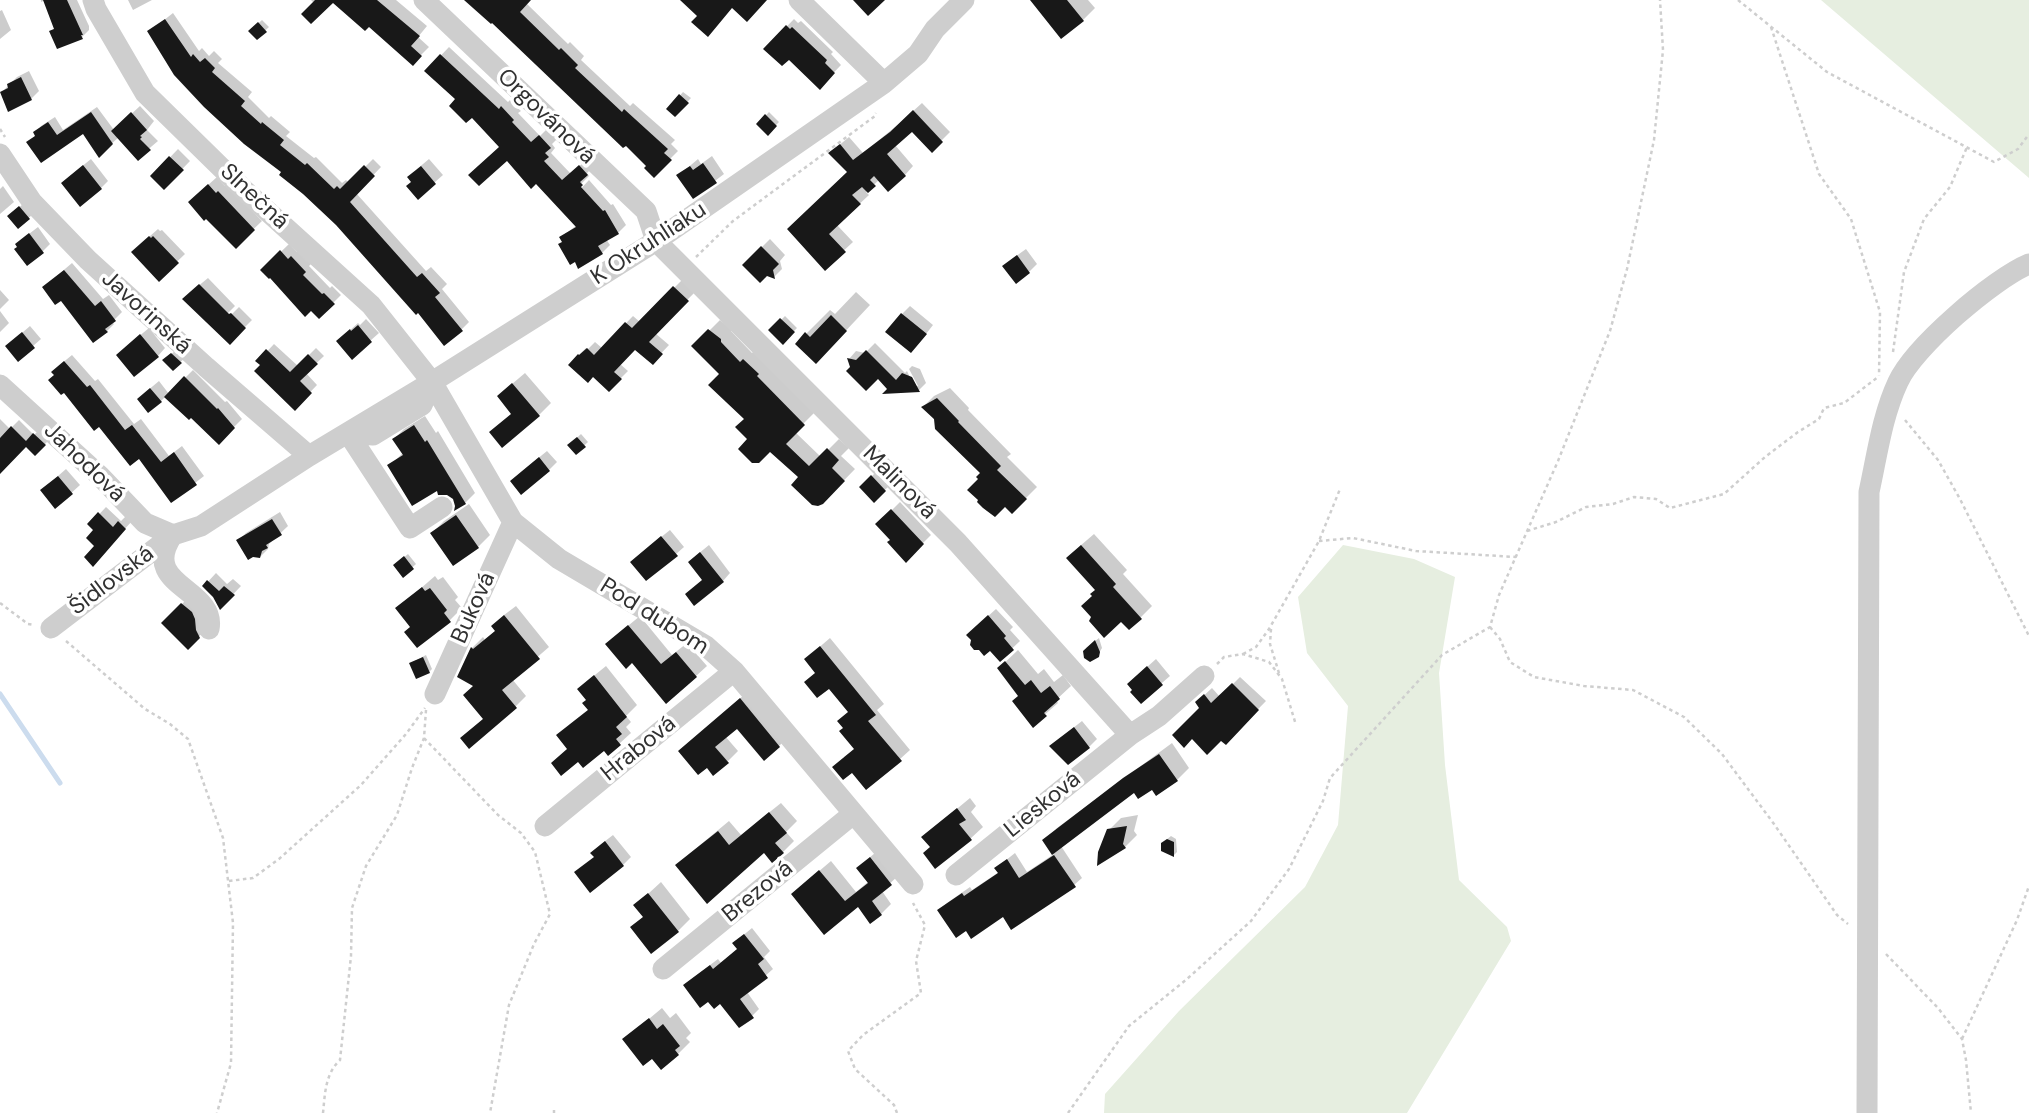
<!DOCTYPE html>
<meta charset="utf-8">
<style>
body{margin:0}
canvas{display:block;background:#fff}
</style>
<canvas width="2029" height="1113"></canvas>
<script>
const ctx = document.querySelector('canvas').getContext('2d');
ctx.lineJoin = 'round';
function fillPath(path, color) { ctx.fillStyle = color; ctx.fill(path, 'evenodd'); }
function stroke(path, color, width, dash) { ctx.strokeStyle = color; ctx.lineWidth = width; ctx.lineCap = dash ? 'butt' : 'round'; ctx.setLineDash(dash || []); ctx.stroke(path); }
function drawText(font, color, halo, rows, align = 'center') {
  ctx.font = font + ' "DM Sans",sans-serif'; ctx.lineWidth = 7; ctx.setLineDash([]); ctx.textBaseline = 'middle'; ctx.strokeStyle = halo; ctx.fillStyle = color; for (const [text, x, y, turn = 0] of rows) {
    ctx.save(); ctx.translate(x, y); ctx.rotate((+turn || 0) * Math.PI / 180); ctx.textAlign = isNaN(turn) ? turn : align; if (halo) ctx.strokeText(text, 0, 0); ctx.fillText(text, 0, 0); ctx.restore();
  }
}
fillPath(new Path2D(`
 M1822,0H2029V178L1821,0Z
 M1343,545L1414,559L1455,577L1439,673L1445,765L1459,880L1507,927L1511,941L1407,1113H1104L1105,1094L1179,1011L1305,887L1338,825L1348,706L1307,653L1298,597Z`), '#e6eee0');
fillPath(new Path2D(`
 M41,0H77L89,26V30L82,37L51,31L55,28L45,0L41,2Z
 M128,0H152L133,10Z
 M311,0H396L427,26L418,37L429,47L412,64L369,25L333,0L314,3Z
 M470,0H526V3L568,44L570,42L584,56L581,60L630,106L633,103L675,140L671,144L678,151L654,175L649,166Z
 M1033,0H1088L1095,8L1083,20Z
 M2,10L11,30L0,39V11Z
 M173,13L199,51L202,48L209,56L214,51L222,59L218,63L252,92L248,97L269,118L271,116L290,132L286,136L314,158L316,157L342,183L346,180L349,183L373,159L381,167L356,193L426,271L431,267L447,284L442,289L469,322L462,329L444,343L418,311L338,224L284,172L149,32Z
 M794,19L798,23L801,21L833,52L831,54L841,65L820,87L789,57L766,48Z
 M262,20L269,27L257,38L250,31Z
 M449,47L508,102L510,100L521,111L518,113L540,136L548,128L557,139L552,144L555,148L551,153L571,174L587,159L594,166L587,173L589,176L573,192L576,194L589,180L611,205L613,204L626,225L618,233L606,239L610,245L602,253L563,241L561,237L577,225L458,99L426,71Z
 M29,71L39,91L31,99L1,93L17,77Z
 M683,92L691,98L675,115L668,109Z
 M922,103L950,132L932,150L913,129L895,145L913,166L905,175L879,180L866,192L869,195L837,225L853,242L825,268L789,229L849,172L830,153L849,137L863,153L900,123Z
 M140,106L154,121L147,130L158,141L138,158L119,137L99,155L83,131L29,142L36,135L35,133L41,126L55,117L63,130L97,107L114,130Z
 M769,112L779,122L768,133L758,124Z
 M178,149L190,161L164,188L152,176Z
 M712,156L724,174L694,197L678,176L698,159L701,164Z
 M91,159L108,181L101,188L70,176Z
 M429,159L443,175L418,197L413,181L417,169Z
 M217,177L225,186L227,184L262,221L236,246L198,194Z
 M3,186L14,202L0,214V189Z
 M23,204L32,215L18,227L10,216Z
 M38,227L50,244L42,252L19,247L25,237Z
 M158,229L160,231L162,230L185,254L159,279L141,244Z
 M770,239L785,255L780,261L782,269L774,277L744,265Z
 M289,244L297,252L299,250L312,263L309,266L330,288L332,286L341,295L319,317L262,270Z
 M1026,249L1037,264L1029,272L1012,259Z
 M72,263L103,299L109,295L122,312L112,322L114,324L107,331L52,280Z
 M208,278L235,306L223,318L226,320L239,307L252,320L230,342L191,292Z
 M682,280L695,292L655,333L669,345L652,363L635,347L620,364L628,371L609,390L593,375L570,364L586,348L588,349L595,342L602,348L633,316L640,322Z
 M0,290L9,300L0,309Z
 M856,292L870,305L840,337L797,343L830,310L835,314Z
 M910,306L933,325L919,343L902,314Z
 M0,311L9,323L0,332Z
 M785,316L797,328L783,342L771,330Z
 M366,319L379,333L352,357L338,341L358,323L360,325Z
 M720,320L731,329V331L752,353L755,350L814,413L795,432L821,457L839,439L849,448L841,456L855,469L822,503L801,477L770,450L750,439L746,419L721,374L694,346Z
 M30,326L41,339L33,346L15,339Z
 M149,328L165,348L158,356L126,347Z
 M875,343L905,373L907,371L914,386H918L909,369L912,366L920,369L926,383L919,390L890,389L879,376L852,367L849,359L856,351L865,353Z
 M274,344L298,366L316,348L324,356L306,373L317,385L295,408L258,361Z
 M175,351L184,359L173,368L164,360Z
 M72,355L95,381L98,379L134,424L141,419L169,456L182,446L204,476L172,501L140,456L61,364Z
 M193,370L225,402L227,401L242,419L219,442L191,415L166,396L161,401L147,391L159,381L169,394Z
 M525,373L551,403L539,415L512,413V384Z
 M950,388L969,408L968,410L1011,454L1007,457L1037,487L1012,512L980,479L983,473L923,407L934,396Z
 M425,416L436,433L438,431L475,493L465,503L389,466L404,452L394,439L404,429Z
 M0,419L10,429L19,420L34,435L42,427L52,437L35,454L26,445L0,466Z
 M581,434L588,442L576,453L569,445Z
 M547,451L557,462L549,470L520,473Z
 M66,469L80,485L56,507L50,483Z
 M875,473L888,487L874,500L861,487Z
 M900,502L931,535L906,560L892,540L878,524Z
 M469,504L490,535L478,547L432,533L444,521Z
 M106,507L121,521L126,516L132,521L99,558L96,530L90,524Z
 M280,512L288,526L269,544L268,549L260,557L238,541L246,533Z
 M670,530L684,547L676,554H640Z
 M1094,534L1127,570L1123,574L1152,606L1140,618L1097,590L1080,546Z
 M709,545L730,573L723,581L687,594L704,579L698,554Z
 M408,554L416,564L403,576L395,565Z
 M216,573L227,584L233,579L241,586L221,607L215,596L204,586Z
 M435,576L438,580L443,577L458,597L455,600L462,608L450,620L412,626L398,608Z
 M190,596L206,629L188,648L163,623Z
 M516,606L549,647L512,679L526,696L515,707L462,738L484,718L475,685L459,677L472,648L483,637L485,640L496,630L504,615Z
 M996,609L1013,627L1010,630L1020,641L1000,660L976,627Z
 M640,616L672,655L687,643L707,666L696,676L632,661L618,634Z
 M830,638L884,704L877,710L910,750L900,759L844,757L856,748L845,727L849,712L816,672V650Z
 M1099,638L1102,648L1096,658L1086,648Z
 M1018,650L1038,674L1044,669L1054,682L1063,675L1071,686L1056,700L1058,703L1033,725L1020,695L999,668Z
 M426,655L432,669L429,672L411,663Z
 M1156,659L1170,676L1141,701L1137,676Z
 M606,666L637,705L626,716L631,722L626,727L631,733L608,754L604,749L569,748V725L589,709L590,679Z
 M1240,677L1266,701L1226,742L1197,702L1212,688L1220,697Z
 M751,689L789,736L779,746L738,726L725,736L738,751L728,761L691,741Z
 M1082,721L1097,739L1089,747L1059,739Z
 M1172,743L1189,768L1177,780L1134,791L1061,846L1082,878L1074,885L967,929L939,910L947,903L970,887L972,890L999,872L996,868L1015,853L1027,872L1054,854L1044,841L1057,828Z
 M970,798L976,806L971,812L983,827L970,839L931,847L923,837Z
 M781,803L797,821L786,832L794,841L783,852L764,851L688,855L729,821L741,835Z
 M1138,815L1134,831L1137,835L1125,847L1099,862L1109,830L1121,818Z
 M613,835L631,857L623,865L595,856L600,845Z
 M1171,836L1176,839L1177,852L1174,855L1163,849L1166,840Z
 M881,848L901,873L882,891L891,904L881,914L858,904L825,933L804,884L831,861L856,892L869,881V858Z
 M661,882L690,919L678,931L632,928L644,916L636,905Z
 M752,928L770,951L764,957L773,969L747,992L759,1009L752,1016L720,1002L693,978L718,959L721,963L739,949L741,937Z
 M662,1008L670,1018L676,1013L691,1033L686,1038L690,1042L678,1054L653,1056L625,1039Z`), '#0003');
stroke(new Path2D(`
 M0,694L60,783`), '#ccdcee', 5);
fillPath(new Path2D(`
 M43,0H67L83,35H81L83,39L57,49L49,31L54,29Z
 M315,0H377L420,36L411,46L422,56L413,66L369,27L365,31L333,3L311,24L301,14Z
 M464,0H531L520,12L559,50L561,48L578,65L575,68L622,112L624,109L668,149L664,153L672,160L654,178L644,168L646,166L626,146L623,148L492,23L491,24Z
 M680,0H767L747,22L732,8L708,37L691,22L697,16Z
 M853,0H885L868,16Z
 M1030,0H1067L1084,21L1061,39Z
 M165,19L191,57L193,54L200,62L205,58L215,68L212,72L245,101L241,106L261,124L262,122L284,140L280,145L305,165L307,163L334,189L337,186L340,189L364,165L375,176L350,202L417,277L422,273L440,293L435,297L463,331L444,346L418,313L416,315L336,225L303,194L279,175L281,172L244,144L204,107L174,75L147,31Z
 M258,22L267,32L257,40L248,31Z
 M786,25L790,29L792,27L827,60L825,63L835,73L820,90L789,60L782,66L763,49Z
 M440,54L499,109L501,106L514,120L512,122L531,142L539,135L551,148L545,153L549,157L544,161L562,180L579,165L588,175L580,182L583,185L581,187L603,211L605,210L619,234L598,246L603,254L578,269L575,262L570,265L558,244L562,242L559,237L576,227L536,184L531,189L507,161L479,186L468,175L499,147L472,118L466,123L449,106L455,99L424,71Z
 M21,77L32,100L8,112L0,92L8,88L7,84Z
 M679,94L689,103L675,117L666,109Z
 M913,110L943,142L932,153L912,132L887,154L906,176L888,192L874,176L870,180L876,186L868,193L862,187L852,195L861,204L829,234L846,252L825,271L787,229L847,172L828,153L840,144L853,160L890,132Z
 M91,112L113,144L99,158L83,134L41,163L26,142L35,136L33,132L48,122L57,135Z
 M131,112L147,130L140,136L142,137L140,139L151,150L138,161L111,131Z
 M765,114L777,126L768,136L756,124Z
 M169,156L184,170L164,190L150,176Z
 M703,163L717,183L693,199L676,175L690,166L693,170Z
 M83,165L102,189L80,207L61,183Z
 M421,166L436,184L418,200L406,186L411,182L407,177Z
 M208,184L216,193L218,191L255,230L236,249L206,219L204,221L188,202Z
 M19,206L30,219L18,229L7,216Z
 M29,233L44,253L27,266L14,249L17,247L15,244Z
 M149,236L151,238L153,236L179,263L159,282L131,252Z
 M761,246L779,264L773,270L775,279L767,276L760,283L742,265Z
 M280,250L288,259L291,256L306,272L303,275L322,294L324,293L335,304L319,319L311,311L305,317L270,278L269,279L260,270Z
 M1017,255L1030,273L1016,284L1002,266Z
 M64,270L95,306L101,301L116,321L105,329L108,332L93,343L61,301L55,305L42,287Z
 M199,284L229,314L231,313L246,328L230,345L182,299Z
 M673,286L689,301L649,342L663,354L653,365L635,350L614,372L622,379L609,392L593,377L588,383L568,365L578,354L579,355L587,348L594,355L625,322L632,328Z
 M901,313L927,334L911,353L885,332Z
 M831,315L847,331L816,364L795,344L805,332L810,337Z
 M780,318L795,332L783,345L768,330Z
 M358,325L372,342L352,360L336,341L350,329L351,331Z
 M708,329L721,339V342L740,362L743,359L759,374L757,376L805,425L786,444L809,466L827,448L839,460L832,468L845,481L823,504L818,506L812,505L791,485L798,477L770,452L759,463H752L738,449L747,439L735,427L744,419L708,385L719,374L691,346Z
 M22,332L35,348L18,362L5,346Z
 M140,334L159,357L134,377L116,355Z
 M266,349L290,372L308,354L318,364L300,381L312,393L295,411L254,371L260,365L255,361Z
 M866,350L896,380L902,373L912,377L920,392L882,394L887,389L878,379L866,391L846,371L850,367L847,358L856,360Z
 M171,353L182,363L173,371L162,360Z
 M64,361L87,387L90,385L125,430L132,425L161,462L174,452L197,485L171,503L139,459L130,466L99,427L94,431L64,393L61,395L48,380L54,375L51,372Z
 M184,376L217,409L218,408L235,428L219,445L191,418L189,420L164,397Z
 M512,383L540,416L502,448L489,432L511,414L497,396Z
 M150,388L162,402L148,413L137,399Z
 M937,398L959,421L958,422L1001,466L997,470L1027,499L1012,514L1005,507L995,517L983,508L977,502L978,500L967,490L978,479L976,477L980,473L935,429L934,419L921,407Z
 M414,425L425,442L427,440L466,504L454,511L455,506L453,499L447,495H438L437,491L412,506L387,465L403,455L392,439Z
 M11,426L26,441L33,433L46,445L35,456L26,447L0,474V438Z
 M577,437L586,447L576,455L567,445Z
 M539,457L550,471L521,495L510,481Z
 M871,475L886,491L874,503L859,487Z
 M58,476L73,494L55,509L40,490Z
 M891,509L924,544L906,563L887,542L890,540L875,524Z
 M98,512L113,527L118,521L126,529L93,567L84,557L94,546L86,538L93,530L87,524Z
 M456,515L479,548L453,566L430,533Z
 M272,519L282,535L266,545L268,548L262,551L260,558L253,557L248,560L236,540Z
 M661,536L678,556L646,581L630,562Z
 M1081,545L1116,584L1113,587L1142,619L1129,630L1121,622L1104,638L1089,621L1091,617L1081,606L1092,596L1090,594L1095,590L1066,558Z
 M700,552L724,582L694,606L685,594L702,580L688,562Z
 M404,556L414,569L403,578L393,565Z
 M207,580L219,591L224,586L235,595L220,610L213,597L202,586Z
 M422,587L425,591L430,588L447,610L444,613L451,622L417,648L404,632L410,627L395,608Z
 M181,603L192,612L195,619L196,630L200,638L188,650L161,623Z
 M504,615L540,659L502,690L517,708L469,749L460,738L483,719L463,695L473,686L457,677L471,647L473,649L495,631L491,626Z
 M988,615L1006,636L1004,638L1014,650L1000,662L990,651L984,656L979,650H974L970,645L971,640L966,635Z
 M628,625L661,664L676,652L697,677L666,704L632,663L626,669L605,644Z
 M1095,640L1100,652L1099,657L1090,662L1084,658L1083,651Z
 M820,646L876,715L868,721L902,761L866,790L852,773L843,780L832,767L854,749L839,731L843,728L837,721L848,712L829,689L817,698L804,682L815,673L804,659Z
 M423,657L430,673L416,679L409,663Z
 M1005,661L1025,685L1031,680L1041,693L1050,686L1060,699L1044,713L1047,716L1033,728L1012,701L1018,696L997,668Z
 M1147,666L1163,685L1141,704L1130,692L1132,690L1127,684Z
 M594,675L627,717L616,727L622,734L616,739L621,745L608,756L604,751L583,768L578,762L561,776L551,763L567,749L556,735L588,710L582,703L586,700L577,689Z
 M1232,683L1259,710L1226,745L1221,741L1207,755L1192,739L1184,748L1172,735L1199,708L1195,702L1204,694L1211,703Z
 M740,698L780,747L764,761L737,729L715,747L729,763L713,776L707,768L698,775L678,751Z
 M1074,727L1090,748L1068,765L1049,746Z
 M1159,754L1178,781L1156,796L1152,790L1138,799L1134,793L1052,855L1042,840L1123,778Z
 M957,808L966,820L959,824L972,840L935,869L923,853L930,847L921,837Z
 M769,812L787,833L775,843L784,853L772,863L764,853L707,904L675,865L718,831L729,845Z
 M1127,826L1123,844L1126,848L1097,866L1098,852L1107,829Z
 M1167,839L1174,842V857L1161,851V843Z
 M605,841L624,866L590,893L574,872L594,857L590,853Z
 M1054,855L1076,887L1011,930L1003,917L971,939L966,931L956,938L937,910L962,893L964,896L998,873L994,868L1007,859L1019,878Z
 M870,857L892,885L872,901L882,915L870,924L858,907L824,935L791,894L819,870L845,901L868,883L856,868Z
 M648,893L679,932L651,954L630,927L643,917L633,905Z
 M744,934L764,959L758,964L768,978L740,999L754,1018L739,1028L720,1004L714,1009L708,1002L700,1008L683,985L710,965L713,969L737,949L732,943Z
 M649,1018L657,1029L663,1024L680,1046L675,1050L679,1055L661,1070L652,1059L643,1066L622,1039Z`), '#181818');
stroke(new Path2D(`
 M1738,0L1827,72L1994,162L2018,149L2029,134
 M1771,27L1819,174L1851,219L1880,312L1879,376
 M0,129L5,137
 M696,257L733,221L875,116L876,113
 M1893,352L1904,272L1924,219L1950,187L1967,147
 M1905,420L1938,460L1960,499L2029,636
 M1527,531L1556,522L1586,507L1613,504L1634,497L1656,499L1670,508L1724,494L1765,457L1798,432L1819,419L1824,408L1844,403L1878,377
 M1319,541L1353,538L1416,551L1516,557
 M0,603L28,624L34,625
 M1490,627L1500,639L1510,662L1534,677L1584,686L1633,690L1684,717L1722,754L1774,824L1837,915L1848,924
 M1271,629L1270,644L1279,673
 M66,641L145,709L170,724L188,739L223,838L233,923L231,1063L217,1113
 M1243,654L1256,647L1269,629L1319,541L1340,489
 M1217,664L1224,657L1243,654L1269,662L1282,679L1296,725
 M424,738L498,815L521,833L535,852L550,914L534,944L509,1005L490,1113
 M229,881L253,878L279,859L361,785L406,734L425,708
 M1886,954L1938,1008L1962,1039L1966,1060L1971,1113
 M1962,1039L2017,920L2029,886
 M554,1110V1113
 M323,1113C325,1094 325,1074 340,1060L351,956L352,908L366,866L397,815L412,768L424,738L426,710
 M897,1113L894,1105L855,1069L848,1051L863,1035L921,993L916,961L925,925L913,903
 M1068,1113L1129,1026L1187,979L1251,921L1289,869L1323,801L1330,778L1442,655L1490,627L1499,595L1558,461L1610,331L1627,269L1654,140L1663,50L1660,0`), '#cecece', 2.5, [3.5, 3.5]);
stroke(new Path2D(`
 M93,0L96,9L145,93L244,190L371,305L432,382L513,522L559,559L706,646L734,671L913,884
 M424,0L646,211L656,241L958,543L1130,735
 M799,0L884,83
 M0,154L32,202L88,260L206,367L309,456
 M0,385L100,476L145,523L173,535L201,526L309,456L432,382L656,241L884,83L918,54L935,29L964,0
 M348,433L410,528L442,507
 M348,433L373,435L422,405L430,387
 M172,536C139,586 217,588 209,629
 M51,628L173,535
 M435,694L513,522
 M545,826L734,671
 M956,875L1130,735L1159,716L1204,676
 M663,969L853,814
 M1867,1113L1869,492C1877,456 1882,416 1898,382C1914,347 1993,279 2029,264`), '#cecece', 21);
drawText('23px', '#313131', '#fff', [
 ["Orgovánová",546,117,44],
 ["Slnečná",254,197,43],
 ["K Okruhliaku",649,244,-33],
 ["Javorinská",146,313,42],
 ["Jahodová",84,463,44],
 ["Malinová",899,483,45],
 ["Šidlovská",112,581,-37],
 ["Buková",474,608,-66],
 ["Pod dubom",654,617,32],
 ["Hrabová",639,749,-39],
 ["Liesková",1043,805,-39],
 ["Brezová",758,892,-39]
]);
</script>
